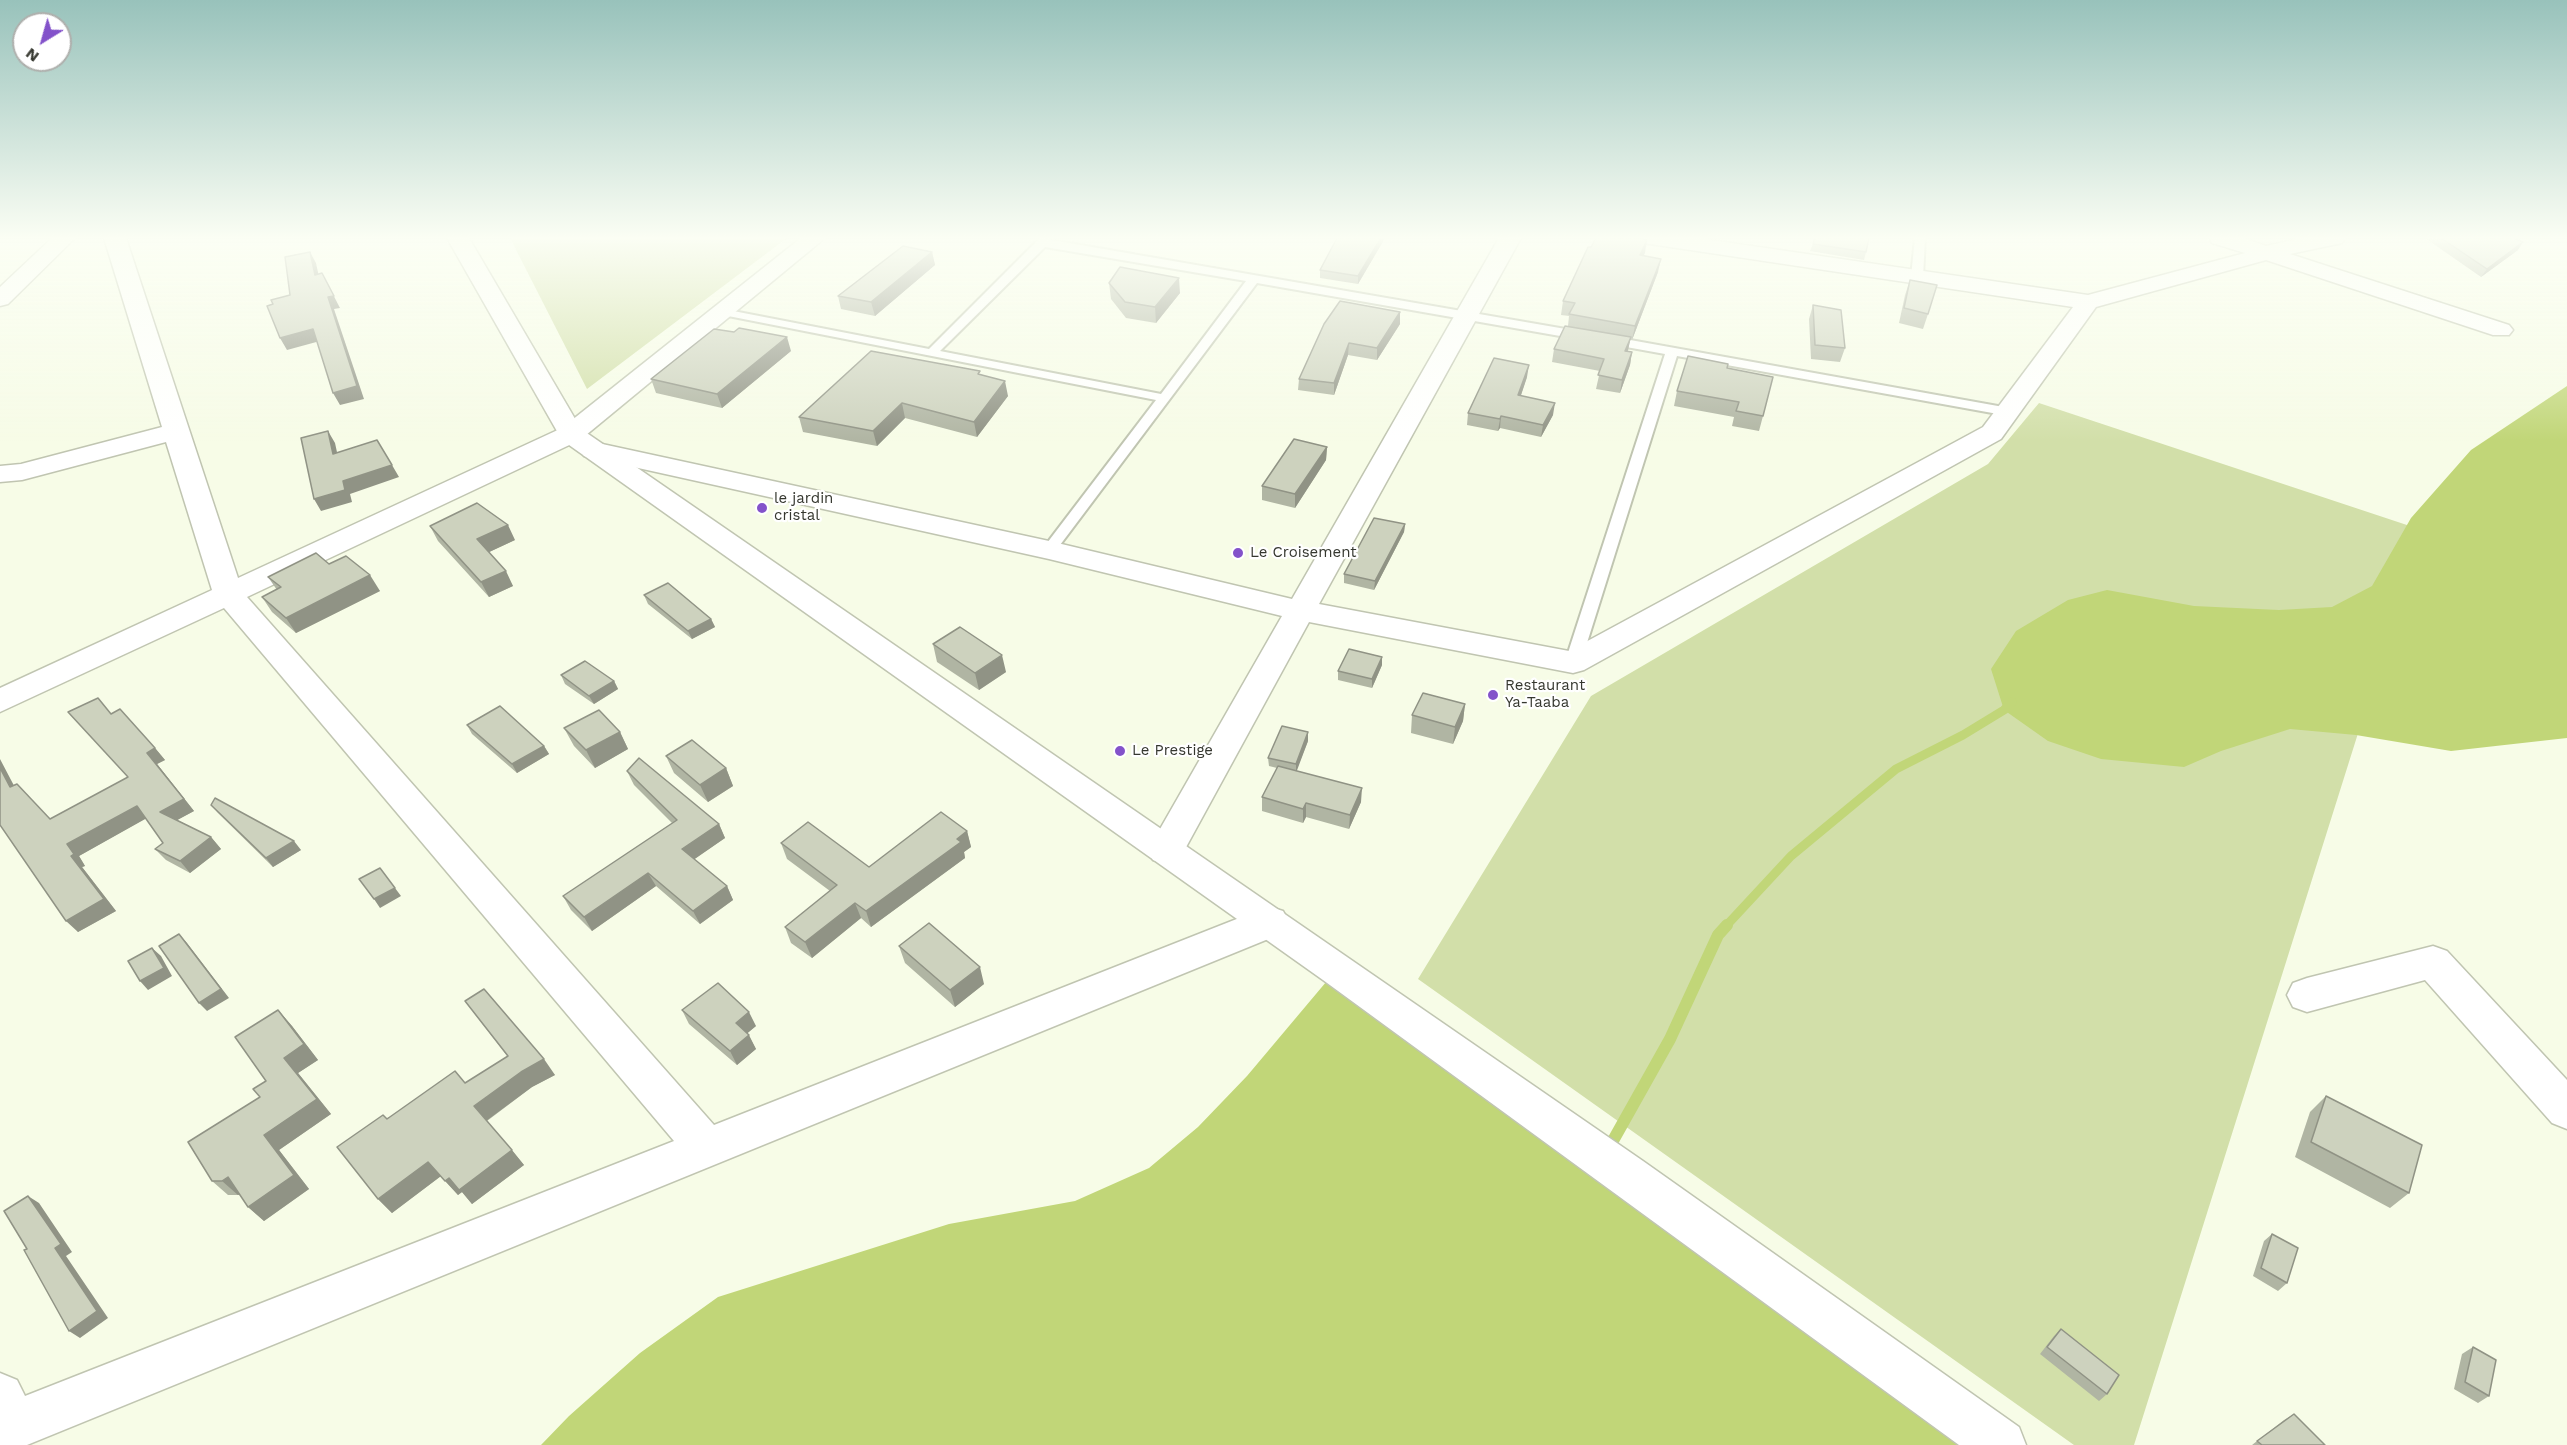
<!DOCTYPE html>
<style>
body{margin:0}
#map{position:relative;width:2567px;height:1445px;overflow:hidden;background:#f7fce7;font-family:"Work Sans",sans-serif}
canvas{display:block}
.north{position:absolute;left:12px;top:12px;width:60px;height:60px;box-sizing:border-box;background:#fff;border:2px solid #aeafac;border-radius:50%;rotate:217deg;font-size:16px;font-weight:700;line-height:24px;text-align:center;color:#35372f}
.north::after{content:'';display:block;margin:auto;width:21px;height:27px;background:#8352ca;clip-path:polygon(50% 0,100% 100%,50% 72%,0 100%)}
</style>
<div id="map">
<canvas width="2567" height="1445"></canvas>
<div class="north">N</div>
</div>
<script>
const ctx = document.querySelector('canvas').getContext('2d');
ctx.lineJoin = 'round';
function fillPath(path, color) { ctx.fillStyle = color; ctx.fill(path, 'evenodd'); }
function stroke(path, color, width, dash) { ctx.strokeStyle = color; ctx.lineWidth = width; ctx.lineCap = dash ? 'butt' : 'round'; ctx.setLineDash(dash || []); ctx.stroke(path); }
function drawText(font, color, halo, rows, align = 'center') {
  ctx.font = font + ' "Work Sans",sans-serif'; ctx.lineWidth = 4.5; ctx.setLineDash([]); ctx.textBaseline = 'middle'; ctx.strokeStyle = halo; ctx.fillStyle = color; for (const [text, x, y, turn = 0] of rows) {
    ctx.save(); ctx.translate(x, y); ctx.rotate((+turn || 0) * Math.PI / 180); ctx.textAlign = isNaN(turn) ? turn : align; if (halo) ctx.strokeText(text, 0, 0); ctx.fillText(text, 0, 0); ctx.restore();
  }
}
fillPath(new Path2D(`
 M510,238H787L587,389Z
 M2039,403L2422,530L2134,1445H2074L1418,979L1591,696L1988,464Z`), '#d2dfa9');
fillPath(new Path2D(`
 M2567,386V738L2451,751L2356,735L2290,729L2221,751L2184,767L2101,759L2048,741L2004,710L1991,669L2016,631L2068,600L2107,590L2194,606L2279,610L2332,607L2372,586L2411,518L2471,450Z
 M1337,969L1961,1445H541L569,1416L640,1353L718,1297L949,1224L1075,1201L1149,1168L1198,1127L1247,1076Z`), '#c1d678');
stroke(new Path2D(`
 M1726,926L1791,856L1896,769L1963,735L2004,710L2012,702`), '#c1d678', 9);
stroke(new Path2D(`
 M1610,1146L1670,1039L1718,935L1727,925`), '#c1d678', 12);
const lane = new Path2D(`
 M1040,238L1583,332L1589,336L1583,340L1257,283L1054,553L1049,554L1042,550L1044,547L1156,400L723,315L717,312L723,309L929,349ZM1045,247L1246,281L1161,394L940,351Z
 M1915,238H1925L1923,277L1917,280L1911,277Z
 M1608,336L2009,408L2015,412L2009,416L1677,356L1581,662L1573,667L1565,662L1665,354L1604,343V337Z`);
const street = new Path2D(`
 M52,238H75L8,304L0,306V287Z
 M104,238H126L238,578L562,428L801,238H825L580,440L247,597L714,1125L1257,911L1270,907L1283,911L1289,922L1283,933L27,1445H0V1373L17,1380L25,1396L674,1141L224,608L0,712V688L212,590L166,442L22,480L0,482V466L21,464L162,427Z
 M1499,238H1521L1319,604L1569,651L1983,427L2073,307L1650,244L1642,243L1640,238H1697L2088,295L2245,253L2212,243L2210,238H2243L2266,246L2302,238H2344L2342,243L2290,254L2509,325L2513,330L2509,335H2493L2266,260L2096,307L2001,439L1584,670L1573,673L1309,622L1179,860L1166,864L1153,860L1148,850L1282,616L1049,559L593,458L584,456L580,450L584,444L593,442L1049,541L1292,599Z
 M2433,946L2447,951L2567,1080V1129L2552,1123L2425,980L2307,1012L2293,1007L2287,995L2293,983L2307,978Z`);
const secondary = new Path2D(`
 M447,238H469L581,429L1643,1161L2019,1427L2026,1445H1959L1323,980L562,440Z`);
stroke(lane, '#c0c5b1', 4);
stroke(street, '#c0c5b1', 3);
stroke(secondary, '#c0c5b1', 3);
fillPath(lane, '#fff');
fillPath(street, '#fff');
fillPath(secondary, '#fff');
fillPath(new Path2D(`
 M1385,238L1358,284L1320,278V270Z
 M2425,238H2513L2518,250L2481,277Z
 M1813,244L1866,252L1864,260L1810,251Z
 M932,252L935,265L875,316L841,309L838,296Z
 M1645,253L1643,255L1658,272L1632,340L1630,339L1628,351L1632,352L1630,365L1620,393L1596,389L1600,371L1552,362L1554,349L1568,326L1569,316L1561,315L1563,301Z
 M1910,280L1928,314L1923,329L1899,323L1905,295Z
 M1109,283L1180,293L1156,323L1126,318L1111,299Z
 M1813,305L1845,348L1840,362L1811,359L1809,319Z
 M1324,324H1400L1377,360L1348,355L1334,395L1298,390L1299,379Z
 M791,351L722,408L656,393L651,379Z
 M1727,368L1763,416L1759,431L1732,426L1734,417L1674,406L1677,391Z
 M981,375L1008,396L977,437L905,418L877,446L803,432L799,417Z
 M1527,377L1521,395L1553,415L1541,437L1500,428L1498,431L1467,425L1468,413Z
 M1327,447L1326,460L1295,508L1262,500V486Z
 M1405,524L1404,532L1374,590L1344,583V574Z
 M430,526L515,540L489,552L513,586L489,597L438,541Z
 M329,564L380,591L296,633L272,612L262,597L277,590L268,577Z
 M644,595L711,619L715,627L692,639L648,604Z
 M933,644L1006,672L979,690L937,662Z
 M1382,665L1372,688L1338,680V671Z
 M561,675L614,681L618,689L594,704L565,684Z
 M1465,704L1463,721L1453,744L1411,733L1412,715Z
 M111,714L155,748L165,760L157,764L194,811L177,820L211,837L221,849L190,873L166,860L155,849L163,843L146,818L79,856L85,866L82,867L116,911L78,932L14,785L50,819L128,777Z
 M467,725L544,746L549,754L517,773L472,734Z
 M564,728L620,732L628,749L595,768L574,746Z
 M1308,741L1296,771L1361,802L1349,829L1306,817L1303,823L1262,811V797L1277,768L1269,766L1268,758Z
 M666,756L726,768L733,786L708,802L674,773Z
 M627,771L719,824L725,838L694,859L727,886L733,900L700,924L656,886L592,931L571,910L563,896L672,823L634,785Z
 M211,805L301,850L273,867L218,813Z
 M967,831L971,847L964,852L965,858L871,927L861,918L812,958L791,943L785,927L830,891L787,859L781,843L869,867Z
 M899,946L984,984L955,1007L905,963Z
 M465,1001L555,1075L532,1087L487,1121L524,1165L472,1204L462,1192L458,1195L441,1176L392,1213L378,1199L387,1118L465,1083L508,1057Z
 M278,1010L292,1026L318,1060L298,1073L331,1114L279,1150L309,1189L264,1221L248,1207L240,1195H228L212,1181L260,1097L266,1081Z
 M682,1010L756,1026L747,1033L756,1049L737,1065L689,1024Z
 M2326,1096L2409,1193L2390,1208L2295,1157L2310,1112Z
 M2272,1234L2287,1283L2278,1291L2253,1276L2264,1241Z
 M2061,1329L2107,1394L2099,1401L2040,1354L2054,1336Z
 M2473,1347L2489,1396L2478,1403L2454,1389L2462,1354Z
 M2294,1414L2325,1445H2252L2284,1420Z`), '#b0b5a3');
fillPath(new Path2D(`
 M1381,238H1385L1358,284V276Z
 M1647,240L1645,253L1637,268L1640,255Z
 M2523,242L2518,250L2481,277L2487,269Z
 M310,252L316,263L321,286L315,275Z
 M932,252L935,265L875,316L871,302Z
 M1661,259L1658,272L1632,340L1635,326Z
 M322,273L340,308L334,309L364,399L340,405L333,393L328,297Z
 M1179,278L1180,293L1156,323L1155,307Z
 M1400,312V324L1377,360V348Z
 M313,329L320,341L287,350L280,338Z
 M787,337L791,351L722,408L717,394Z
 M1631,337L1628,350L1623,364L1625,351Z
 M1349,343L1348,355L1334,395V383Z
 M1632,352L1630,365L1620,393L1622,380Z
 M1529,365L1527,377L1517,407L1518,395Z
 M1005,381L1008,396L977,437L974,422Z
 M902,403L905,418L877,446L873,431Z
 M1555,403L1553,415L1541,437L1543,425Z
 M1501,416L1500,428L1498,431L1500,419Z
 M328,431L335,443L340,466L333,454Z
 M1327,447L1326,460L1295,508V494Z
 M392,465L399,477L350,494L352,502L321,511L314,499L343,481Z
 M1405,524L1404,532L1374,590L1375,581Z
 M508,525L515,540L485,554L477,539Z
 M506,571L513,586L489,597L481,582Z
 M370,575L380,591L296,633L286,618Z
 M711,619L715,627L692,639L688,631Z
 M1002,655L1006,672L979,690L975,673Z
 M1382,657V665L1372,688V679Z
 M614,681L618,689L594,704L589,696Z
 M1465,704L1463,721L1453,744L1455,727Z
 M620,732L628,749L595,768L586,750Z
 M1308,732V741L1296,773V764Z
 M544,746L549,754L517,773L512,764Z
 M155,748L165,760L157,764L194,811L170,824L160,812L147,753Z
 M0,759L21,799L10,787L0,768Z
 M726,768L733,786L708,802L700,785Z
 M1362,788L1361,802L1349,829L1350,815Z
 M1306,803V817L1303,823V809Z
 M137,806L147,818L79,856L85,866L82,867L116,911L78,932L66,921L71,856L67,844Z
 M719,824L725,838L689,863L682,849Z
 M967,831L971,847L964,852L965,858L871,927L866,911Z
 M211,837L221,849L190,873L180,861Z
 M294,841L301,850L273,867L266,858Z
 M648,873L656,886L592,931L584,917Z
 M727,886L733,900L700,924L693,911Z
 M395,888L401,896L380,908L374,899Z
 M855,903L861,918L812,958L805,942Z
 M179,934L187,943L229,998L207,1011L199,1003Z
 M152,948L161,956L172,976L148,990L140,981Z
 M980,967L984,984L955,1007L950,990Z
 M278,1010L292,1026L318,1060L298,1073L331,1114L279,1150L309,1189L264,1221L248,1207L264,1135Z
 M749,1012L756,1026L743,1037L736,1023Z
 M749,1035L756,1049L737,1065L730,1051Z
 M544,1059L555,1075L532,1087L486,1121L474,1106L521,1072Z
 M512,1150L524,1165L472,1204L462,1192L458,1195L445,1181L449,1178Z
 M428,1162L441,1176L392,1213L378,1199Z
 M228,1177L244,1192L238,1195L222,1181Z
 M28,1196L39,1203L72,1252L66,1256L108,1318L80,1338L69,1331L55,1248Z`), '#909385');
const building = new Path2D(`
 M1337,238H1381L1358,276L1320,270Z
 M1596,238H1640L1647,240L1640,255L1661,259L1635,326L1569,314L1575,303L1563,301L1588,247H1591Z
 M1815,238H1869L1866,252L1813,244Z
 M2441,238H2513L2523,242L2487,269Z
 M903,246L932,252L871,302L838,296Z
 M310,252L315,275L322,273L334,296L328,297L357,386L333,393L313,329L280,338L267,306L273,304L271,300L290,295L285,257Z
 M1120,267L1179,278L1155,307L1125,302L1109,283Z
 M1910,280L1937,285L1928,314L1904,308Z
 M1340,301L1400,312L1377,348L1349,343L1334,383L1299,379L1324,324Z
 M1813,305L1841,310L1845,348L1815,345Z
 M1565,326L1631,337L1625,351L1632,352L1622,380L1598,375L1604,359L1554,349Z
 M739,328L787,337L717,394L651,379L714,329L734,332Z
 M871,351L980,371L978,374L1005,381L974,422L902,403L873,431L799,417Z
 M1688,356L1728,364L1727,368L1773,377L1763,416L1736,411L1739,402L1677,391Z
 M1494,358L1529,365L1518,395L1555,403L1543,425L1501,416L1500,419L1468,413Z
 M328,431L333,454L377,440L392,465L343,481L345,490L314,499L301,438Z
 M1294,439L1327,447L1295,494L1262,486Z
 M477,503L508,525L477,539L506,571L481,582L430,526Z
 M1374,518L1405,524L1375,581L1344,574Z
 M316,553L329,564L346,556L370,575L286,618L262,597L281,587L268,577Z
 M668,583L711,619L688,631L644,595Z
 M960,627L1002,655L975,673L933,644Z
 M1349,649L1382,657L1372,679L1338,671Z
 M585,661L614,681L589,696L561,675Z
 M1423,693L1465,704L1455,727L1412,715Z
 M98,698L111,714L120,709L155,748L147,753L184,799L160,812L211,837L180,861L155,849L163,843L137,806L67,844L74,854L71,856L104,899L66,921L0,825V768L10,787L17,784L50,819L128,777L68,712Z
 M500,706L544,746L512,764L467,725Z
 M599,710L620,732L586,750L564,728Z
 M1282,726L1308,732L1296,764L1268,758Z
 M692,740L726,768L700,785L666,756Z
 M639,758L719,824L682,849L727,886L693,911L648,873L584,917L563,896L677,820L627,771Z
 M1278,766L1362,788L1350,815L1306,803L1303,809L1262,797Z
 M215,798L294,841L266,858L211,805Z
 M941,812L967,831L957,839L961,842L866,911L855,903L805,942L785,927L837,885L781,843L808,822L869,867Z
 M380,868L395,888L374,899L359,879Z
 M929,923L980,967L950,990L899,946Z
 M179,934L221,989L199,1003L159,946Z
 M152,948L164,968L140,981L128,961Z
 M718,983L749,1012L736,1023L749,1035L730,1051L682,1010Z
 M484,989L544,1059L521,1072L474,1106L512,1150L459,1190L449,1178L445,1181L428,1162L378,1199L337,1147L383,1115L387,1119L455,1071L465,1083L508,1056L465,1001Z
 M278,1010L304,1044L284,1058L317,1099L264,1135L294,1175L248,1207L228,1177L222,1181H212L188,1142L260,1097L253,1089L266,1081L235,1037Z
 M2326,1096L2422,1145L2409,1193L2311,1142Z
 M28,1196L61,1244L55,1248L97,1311L69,1331L24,1250L27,1249L4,1211Z
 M2272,1234L2298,1248L2287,1283L2261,1268Z
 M2061,1329L2119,1375L2107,1394L2047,1347Z
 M2473,1347L2496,1360L2489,1396L2465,1382Z
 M2294,1414L2325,1445H2262L2257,1441Z`);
fillPath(building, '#cdd2be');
stroke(building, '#909385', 1.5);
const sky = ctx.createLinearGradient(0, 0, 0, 441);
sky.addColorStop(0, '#98c2bb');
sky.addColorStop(0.54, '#fbfef4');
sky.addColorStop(1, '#fbfef400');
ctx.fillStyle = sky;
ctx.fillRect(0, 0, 2567, 441);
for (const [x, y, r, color] of [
 [762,508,6,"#8352ca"],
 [1238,553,6,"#8352ca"],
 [1493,695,6,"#8352ca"],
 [1120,751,6,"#8352ca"]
]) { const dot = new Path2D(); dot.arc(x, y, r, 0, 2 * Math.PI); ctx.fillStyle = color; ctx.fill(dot); stroke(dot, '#fff', 2); }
drawText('15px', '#35372f', '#fff', [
 ["le jardin",774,499],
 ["cristal",774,516],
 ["Le Croisement",1250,553],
 ["Restaurant",1505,686],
 ["Ya-Taaba",1505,703],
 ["Le Prestige",1132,751]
], 'left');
</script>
